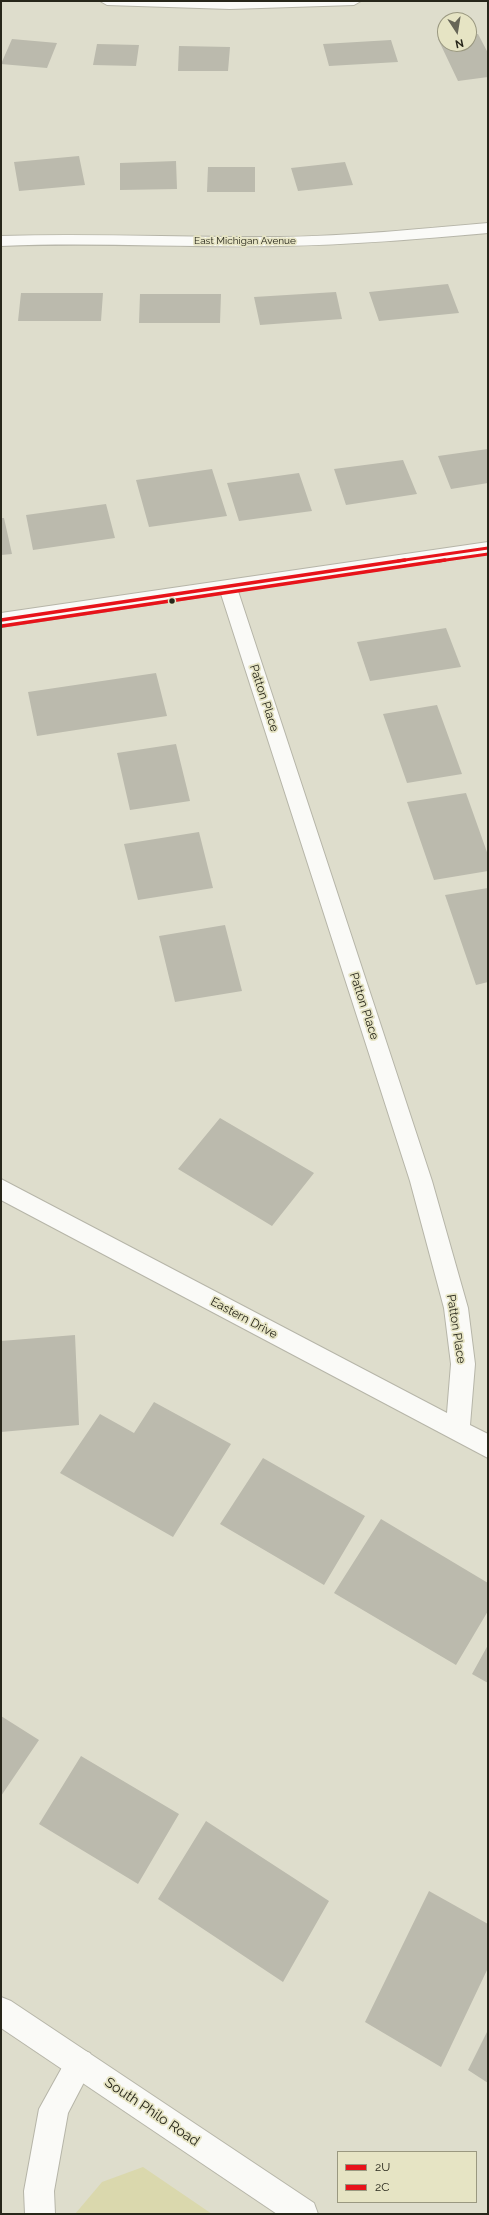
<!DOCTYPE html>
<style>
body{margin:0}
#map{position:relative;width:489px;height:2215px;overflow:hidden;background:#deddcc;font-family:Raleway,sans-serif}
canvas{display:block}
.frame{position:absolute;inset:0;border:2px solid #27261a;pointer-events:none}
.legend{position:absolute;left:337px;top:2151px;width:140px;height:52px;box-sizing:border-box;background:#e6e4c4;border:1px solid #9a9880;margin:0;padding:5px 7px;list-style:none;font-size:12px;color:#27261a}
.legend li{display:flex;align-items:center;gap:8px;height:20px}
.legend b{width:20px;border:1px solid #9a9880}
.north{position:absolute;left:437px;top:12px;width:40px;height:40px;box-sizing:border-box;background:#e6e4c4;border:1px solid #9a9880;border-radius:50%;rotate:168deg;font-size:11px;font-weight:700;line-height:16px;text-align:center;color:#27261a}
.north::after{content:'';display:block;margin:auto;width:14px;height:18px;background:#676658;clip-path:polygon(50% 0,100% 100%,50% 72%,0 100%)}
</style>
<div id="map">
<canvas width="489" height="2215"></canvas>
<div class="frame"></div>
<ul class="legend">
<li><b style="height:5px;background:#e7131a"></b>2U</li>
<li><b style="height:5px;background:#e7131a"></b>2C</li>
</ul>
<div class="north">N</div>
</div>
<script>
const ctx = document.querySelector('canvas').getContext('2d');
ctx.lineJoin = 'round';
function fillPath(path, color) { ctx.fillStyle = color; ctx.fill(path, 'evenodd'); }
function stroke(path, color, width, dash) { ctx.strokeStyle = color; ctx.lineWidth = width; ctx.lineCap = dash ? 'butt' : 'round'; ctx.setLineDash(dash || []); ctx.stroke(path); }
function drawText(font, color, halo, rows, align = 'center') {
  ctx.font = font + ' Raleway,sans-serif'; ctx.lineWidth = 3.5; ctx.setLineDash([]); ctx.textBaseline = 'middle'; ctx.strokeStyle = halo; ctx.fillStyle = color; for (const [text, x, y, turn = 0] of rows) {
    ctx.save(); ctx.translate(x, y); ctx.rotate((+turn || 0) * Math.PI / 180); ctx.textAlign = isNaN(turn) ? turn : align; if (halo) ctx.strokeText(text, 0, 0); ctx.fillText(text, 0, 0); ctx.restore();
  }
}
fillPath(new Path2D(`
 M143,2167L212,2214H75L102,2182Z`), '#dad8ad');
fillPath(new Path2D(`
 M478,34L488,53V77L458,81L438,39L445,38V44H469V35Z
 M12,39L57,43L47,68L1,64Z
 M391,40L398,62L329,66L323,44Z
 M97,44L139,45L136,66L93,65Z
 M179,46L230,47L228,71H178Z
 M79,156L85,185L19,191L14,162Z
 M176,161L177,189L120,190V163Z
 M345,162L353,185L298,191L291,168Z
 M208,167H255V192H207Z
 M448,284L459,313L379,321L369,292Z
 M336,292L342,319L260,325L254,297Z
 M21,293H103L101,321H18Z
 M140,294H221L220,323H139Z
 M488,449V483L451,489L438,456Z
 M403,460L417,494L346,505L334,469Z
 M212,469L227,516L149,527L136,480Z
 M299,473L312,511L239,521L227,483Z
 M106,504L115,538L33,550L26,515Z
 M1,518H4L12,554L1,555Z
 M446,628L461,667L370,681L357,642Z
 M156,673L167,716L37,736L28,692Z
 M437,705L462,774L407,783L383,714Z
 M176,744L190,801L130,810L117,753Z
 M466,793L488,855V871L434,880L407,802Z
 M199,832L213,888L138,900L124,844Z
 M488,888V982L476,985L445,895Z
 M225,925L242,991L175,1002L159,936Z
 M220,1118L314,1173L272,1226L178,1169Z
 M75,1335L79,1425L1,1432V1341Z
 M154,1402L231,1444L173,1537L60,1473L100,1414L134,1433Z
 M263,1458L365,1516L324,1585L220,1524Z
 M381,1519L488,1583V1611L456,1665L334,1593Z
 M488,1645V1683L472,1674Z
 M1,1716L39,1740L1,1796Z
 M81,1756L179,1814L138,1884L39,1824Z
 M206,1821L329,1901L283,1982L158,1899Z
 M429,1891L488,1924V1968L441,2067L365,2022Z
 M488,2030V2083L468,2070Z`), '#bbbaad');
const service = new Path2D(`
 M80,2049L90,2053L94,2063L68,2113L54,2191L55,2214H25L24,2191L39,2109L70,2053Z`);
const minor = new Path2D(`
 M100,1H361L354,5L230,9L107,5Z
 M488,223V233C419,239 349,245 280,246C187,248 94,242 1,246V236C94,233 187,238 280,237C349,236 419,229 488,223Z
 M488,542V554L238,591L432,1181L468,1308L475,1364L470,1425L488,1434V1458L1,1200V1179L447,1413L451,1364L444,1308L410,1181L221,594L1,627V613Z`);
const secondary = new Path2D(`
 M1,1997L11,2001L314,2203L318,2214H277L1,2028Z`);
stroke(service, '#b6b5a8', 2);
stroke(minor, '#b6b5a8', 2);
stroke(secondary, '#b6b5a8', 2);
fillPath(service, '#fafaf7');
fillPath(minor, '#fafaf7');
fillPath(secondary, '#fafaf7');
stroke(new Path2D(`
 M398,561L488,548`), '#e7131a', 3);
stroke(new Path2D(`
 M1,620L405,560`), '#e7131a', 3.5);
stroke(new Path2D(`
 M439,561L488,554`), '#e7131a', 3);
stroke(new Path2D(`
 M2,626L445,560`), '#e7131a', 3.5);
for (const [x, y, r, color] of [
 [172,601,3.5,"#27261a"]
]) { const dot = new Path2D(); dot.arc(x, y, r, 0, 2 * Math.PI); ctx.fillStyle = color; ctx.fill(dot); stroke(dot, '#e6e4c4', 1.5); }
drawText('10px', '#27261a', '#e6e4c4', [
 ["East Michigan Avenue",245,241]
]);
drawText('12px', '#27261a', '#e6e4c4', [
 ["Patton Place",264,698,72],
 ["Patton Place",364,1006,72],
 ["Eastern Drive",244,1318,28],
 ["Patton Place",456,1329,81]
]);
drawText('14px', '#27261a', '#e6e4c4', [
 ["South Philo Road",152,2112,34]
]);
</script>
